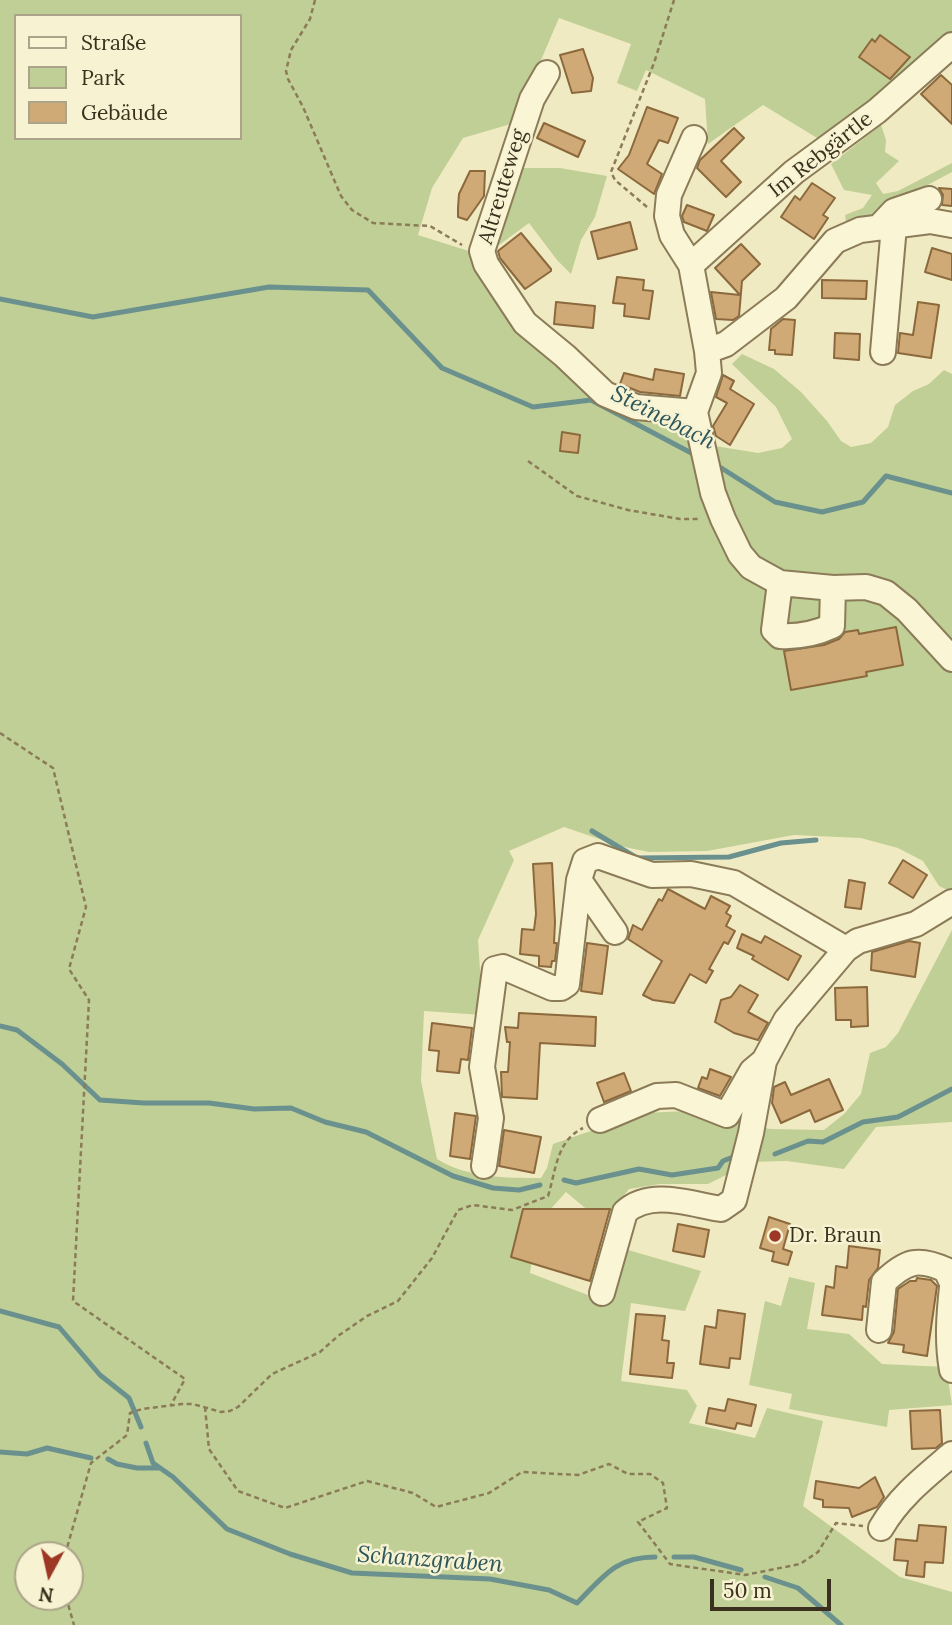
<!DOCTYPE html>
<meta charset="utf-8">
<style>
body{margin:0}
#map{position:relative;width:952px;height:1625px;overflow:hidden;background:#f0eac2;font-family:Lora,serif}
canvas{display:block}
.legend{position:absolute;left:14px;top:14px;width:228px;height:126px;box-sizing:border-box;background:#f7f2d2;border:2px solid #aba48a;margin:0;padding:9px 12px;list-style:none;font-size:21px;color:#3a301d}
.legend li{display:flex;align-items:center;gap:14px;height:35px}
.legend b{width:35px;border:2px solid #aba48a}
.north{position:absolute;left:14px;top:1541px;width:70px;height:70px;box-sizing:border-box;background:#f7f2d2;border:2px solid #aba48a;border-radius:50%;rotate:188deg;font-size:19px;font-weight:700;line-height:28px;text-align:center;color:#3a301d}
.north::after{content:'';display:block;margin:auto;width:24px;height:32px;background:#9d3825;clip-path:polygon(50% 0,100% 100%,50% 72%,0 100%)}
.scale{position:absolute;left:710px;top:1579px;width:121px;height:32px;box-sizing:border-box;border:4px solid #3a301d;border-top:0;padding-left:9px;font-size:21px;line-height:24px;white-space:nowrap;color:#3a301d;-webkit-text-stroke:5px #f7f2d2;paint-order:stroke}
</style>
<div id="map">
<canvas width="952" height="1625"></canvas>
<ul class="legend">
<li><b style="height:9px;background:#faf5d5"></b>Straße</li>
<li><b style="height:19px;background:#bfcf95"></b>Park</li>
<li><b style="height:19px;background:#d0aa76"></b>Gebäude</li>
</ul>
<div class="north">N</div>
<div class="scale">50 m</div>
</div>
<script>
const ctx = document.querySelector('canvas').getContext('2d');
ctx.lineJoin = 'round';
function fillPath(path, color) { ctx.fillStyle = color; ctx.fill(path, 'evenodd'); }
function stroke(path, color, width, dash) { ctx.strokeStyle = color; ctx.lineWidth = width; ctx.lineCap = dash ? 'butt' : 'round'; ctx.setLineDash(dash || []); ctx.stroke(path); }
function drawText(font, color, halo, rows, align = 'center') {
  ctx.font = font + ' Lora,serif'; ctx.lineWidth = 5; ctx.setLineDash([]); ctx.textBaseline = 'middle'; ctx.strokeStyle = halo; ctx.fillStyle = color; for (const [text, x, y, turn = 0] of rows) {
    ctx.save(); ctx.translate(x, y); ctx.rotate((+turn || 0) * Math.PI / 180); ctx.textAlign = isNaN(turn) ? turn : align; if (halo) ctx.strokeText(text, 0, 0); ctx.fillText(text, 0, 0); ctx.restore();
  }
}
fillPath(new Path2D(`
 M0,0H952V37L827,144L763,105L708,144L705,99L646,70L637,91L617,83L631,44L559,18L514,123L463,138L432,188L418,235L475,253L585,386L690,416L715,446L758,453L782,448L792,439L776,407L732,364L742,354L774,369L801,392L827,421L841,441L851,447L871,443L888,427L895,405L913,391L929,384L944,370L952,374V892L939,886L923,861L898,848L861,838L794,835L707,851L649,852L620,846L564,827L509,851L514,860L478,940L483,1015L424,1011L421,1081L437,1159C467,1178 506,1178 541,1178L547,1168L553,1144L643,1113L687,1111L770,1129L824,1130L844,1114L861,1094L870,1053L886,1047L898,1033L952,930V1122L876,1127L844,1169L787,1161L748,1162L730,1173L708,1184H660L629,1189L602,1222L566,1192L537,1224L530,1273L593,1297L621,1248L701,1271L685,1311L631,1303L621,1381L687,1390L697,1406L689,1423L755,1438L767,1408L823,1421L803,1506L900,1577L952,1592V1625H0ZM16,16H240V138H16ZM28,1555H70V1597H28Z
 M881,125L886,140L885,152L899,161L876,183L883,194L898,191L952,163V172L847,228L845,215L863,208L872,195L844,190L831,164Z
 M521,168H560L607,176L595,217L581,240L571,274L557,260L529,223L499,245L497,233Z
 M789,1277L815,1283L807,1329L849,1334L882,1364L946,1367L952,1405L889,1410L887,1427L789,1409L792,1394L749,1385L765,1301L781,1306Z`), '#bfcf95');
stroke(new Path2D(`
 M0,299L93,317L269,287L368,290L442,368L533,407L591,400L697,456
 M715,464L775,502L822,512L863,502L886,476L952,493
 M592,831L637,858L729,857L781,843L816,840
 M0,1026L17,1030L62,1064L100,1100L144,1103H209L254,1109L291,1108L325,1122L366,1132L453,1176L493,1188L519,1190L540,1185
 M775,1154L808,1141L823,1142L863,1122L898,1117L952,1089
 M564,1180L576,1183L639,1169L672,1175L718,1168L723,1161L738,1155
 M0,1311L59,1327L100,1375L129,1398L141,1427
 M146,1443L153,1463L173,1477L227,1529L290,1554L352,1573L490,1579L549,1590L577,1603C603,1577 615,1557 655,1557
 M0,1452L27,1454L47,1448L91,1458
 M108,1459L117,1464L137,1468H158
 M674,1557H694L741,1570
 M765,1577L798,1588L841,1625`), '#6b918e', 5);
const building = new Path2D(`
 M880,35L910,57L890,79L859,57L872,39L875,42Z
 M583,49L593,78L591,91L572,93L560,55Z
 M941,75L952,85V124L921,94Z
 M647,107L678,118L668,143L659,140L647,164L662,174L654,194L618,169L629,155Z
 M544,123L585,141L578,157L537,138Z
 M734,128L744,138L721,161L741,182L726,197L697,168L700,160Z
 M470,171H485L484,196L467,220L458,217V208L459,194Z
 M812,183L835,198L823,215L828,218L814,239L781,217L795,196L800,200Z
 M939,188L952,189V206L942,205L943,195Z
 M687,205L714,215L707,231L684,222L682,216Z
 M630,222L637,249L598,259L591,232Z
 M521,233L551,269V271L525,289L500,258L498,251Z
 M741,244L760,264L742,281L739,316L733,320L716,319L711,292L740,295L715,268Z
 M932,248L952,254V280L925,272Z
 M617,277L644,280L643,290L653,291L649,319L624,316L625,304L613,303Z
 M822,280L867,281L866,299L822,298Z
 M556,302L595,306L593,328L554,324Z
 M918,302L939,305L931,358L898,353L900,333L913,335Z
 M783,319L795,320L792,355L775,354V350H769L771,329Z
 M835,333L860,334L859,360L834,358Z
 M655,369L684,374L680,396L640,392L620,384L624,373L653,380Z
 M723,375L734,381L730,389L754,404L730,445L716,436L713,426L727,403L716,397Z
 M562,432L580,435L578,453L560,451Z
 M896,627L903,665L866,672L867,676L791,690L784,651L824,645L839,639L845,632L858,630L859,634Z
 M903,860L927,875L913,898L889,883Z
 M552,863L555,922L554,943H557L555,961H552L551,967L539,966V956L520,954L522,929L534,930L536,914L533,864Z
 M849,880L865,883L861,909L845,907Z
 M668,889L705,909L711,896L730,906L726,913L731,916L726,926L735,931L728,944L724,942L709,969L713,971L706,983L690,974L674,1003L653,1000L643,995L662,961L628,939L633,925L642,930L659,899L662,901Z
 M742,934L761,943L765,936L801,956L788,980L752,959L754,956L737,948Z
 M909,941L920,943L915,977L871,970L872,952Z
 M587,943L608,946L602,994L581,991Z
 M740,985L758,995L748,1012L768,1023L758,1040L734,1033L715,1022L721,1000L731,997Z
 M867,987L868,1026L851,1027V1020H836L835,988Z
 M519,1013L596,1017L595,1046L540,1043L537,1099L502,1097L501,1072H508L510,1042H507L505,1027L518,1028Z
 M432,1023L472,1028L468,1060L461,1059L459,1073L437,1071L439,1051L429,1050Z
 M710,1069L731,1077L720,1096L698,1088L702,1077L707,1079Z
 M624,1073L631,1091L604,1102L597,1083Z
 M829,1079L843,1110L815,1122L810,1110L781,1123L772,1103L774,1087L785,1082L791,1095Z
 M455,1113L476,1116L470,1159L450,1156Z
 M504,1130L541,1137L534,1173L499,1166Z
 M523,1209H610L590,1281L511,1257Z
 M769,1217L790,1224L783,1249L792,1252L788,1265L772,1261L774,1252L760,1248Z
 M678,1224L709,1230L704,1257L673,1251Z
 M849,1246L880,1250L878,1268L869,1280L866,1307L863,1306L862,1320L822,1315L826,1286L834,1288L836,1266L847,1268Z
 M917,1278L931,1280L937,1286L927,1356L903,1352L904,1345L888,1343L894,1332L898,1289L910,1281H916Z
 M718,1310L745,1314L740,1359L730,1358L729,1368L700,1364L705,1326L716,1328Z
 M636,1314L665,1316L662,1340L669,1341L667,1363H674L672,1378L630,1374Z
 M728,1399L756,1405L751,1426L737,1423L735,1429L706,1423L709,1408L725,1411Z
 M940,1410L942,1443L936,1448L912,1449L910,1411Z
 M875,1477L884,1497L877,1507L852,1517L849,1508L823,1507V1500L814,1498L816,1481L859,1488Z
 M919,1525L946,1527L943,1563L925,1562L924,1577L906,1575L908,1561L894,1560L896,1539L917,1541Z`);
fillPath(building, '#d0aa76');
stroke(building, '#8b693d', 2);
const minor = new Path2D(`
 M547,73L532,99L482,251L486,264L525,323L565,356L605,394L636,407L695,412L713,493L723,519L740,554L751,567L780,583L833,588L866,587L886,593L907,610L952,659
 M694,138L669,195L667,216L672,235L691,265L707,351L709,373L695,412
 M879,227L894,211L929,199
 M691,265L794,172L877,111L952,45
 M707,351L726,344L786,298L835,241L860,230L930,221L952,225
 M883,352L894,226
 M780,583L774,630L780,636C799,637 815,634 832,626L833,588
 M579,880L615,932
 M600,1120L657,1096L676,1095L727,1115L752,1071L764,1061
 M484,1166L491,1118L482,1067L495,969L503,967L552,988H561L567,984L579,880L585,861L598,856L652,875L691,874L734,883L846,949
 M952,1287C949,1315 947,1342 952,1370
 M602,1293L625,1212C651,1189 689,1204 721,1209L734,1200L751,1133L764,1061L786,1020L846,949L858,941L916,924L952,902
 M879,1330L884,1282C906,1261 918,1257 946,1270L952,1283
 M881,1528C899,1497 925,1477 952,1454`);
stroke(minor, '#8b7b58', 28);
stroke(new Path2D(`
 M315,0L310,19L291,50L286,71L288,79L303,107L341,196L352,210L373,223L430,226L462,245
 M647,207L615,180L611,172L654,63L674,0
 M528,461L577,496L628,510L680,519H700
 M0,733L53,768L86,907L69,969L89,1000L73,1301L185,1379L171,1405
 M205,1407L209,1449L238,1491L285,1508L367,1481L413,1493L436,1507L489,1493L522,1472L578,1475L609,1464L628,1474H650L663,1483L667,1508L638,1522L670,1564L745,1575L800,1564L818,1552L836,1523L863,1526
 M65,1555L91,1463L127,1435L130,1413L142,1409L182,1404H193L221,1412L230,1411L238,1407L272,1374L320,1352L338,1336L367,1316L398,1301L432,1258L458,1210L473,1205L512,1210L548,1196C556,1171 556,1141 583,1128
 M66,1597L74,1625`), '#8b7b58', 2.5, [5, 3.5]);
stroke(minor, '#faf5d5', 24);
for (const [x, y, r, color] of [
 [775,1236,7,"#9d3825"]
]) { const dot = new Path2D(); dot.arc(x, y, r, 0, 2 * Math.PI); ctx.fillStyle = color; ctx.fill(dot); stroke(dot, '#f7f2d2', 2.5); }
drawText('21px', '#3a301d', '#f7f2d2', [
 ["Im Rebgärtle",821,155,-38],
 ["Altreuteweg",503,187,-73]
]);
drawText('21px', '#3a301d', '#f7f2d2', [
 ["Dr. Braun",789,1236]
], 'left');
drawText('italic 23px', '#2b565a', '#f7f2d2', [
 ["Steinebach",663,418,27],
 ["Schanzgraben",430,1560,4]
]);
</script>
